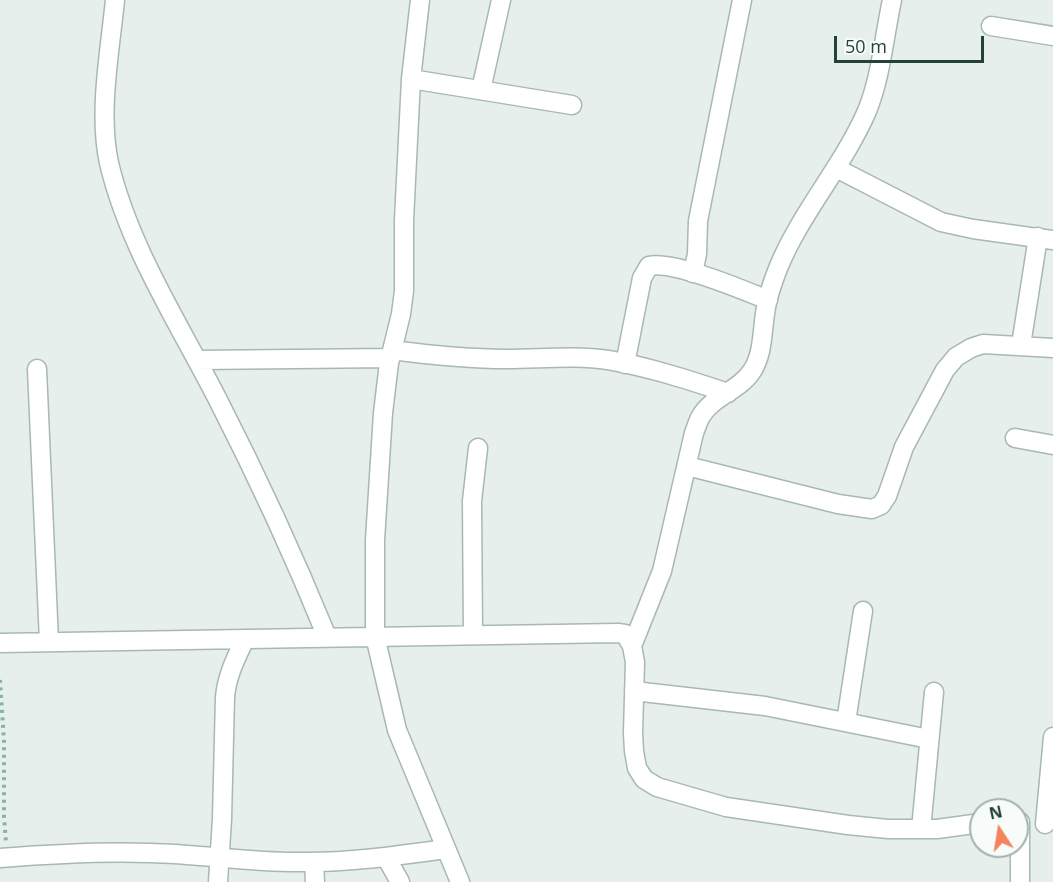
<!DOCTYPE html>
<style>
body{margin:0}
#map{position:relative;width:1053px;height:882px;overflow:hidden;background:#e6efeb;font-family:"Open Sans",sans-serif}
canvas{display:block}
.north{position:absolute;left:969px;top:798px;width:60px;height:60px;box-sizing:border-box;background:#f7fbf9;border:2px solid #a3b1ad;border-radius:50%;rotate:348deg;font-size:16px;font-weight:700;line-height:24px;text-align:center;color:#24423a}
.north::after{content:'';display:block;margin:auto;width:21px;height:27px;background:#f4845f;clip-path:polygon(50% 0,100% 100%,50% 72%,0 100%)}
.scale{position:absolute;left:834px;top:36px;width:150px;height:27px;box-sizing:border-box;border:3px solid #24423a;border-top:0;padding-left:8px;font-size:18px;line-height:21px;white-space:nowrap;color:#24423a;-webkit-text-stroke:4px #f7fbf9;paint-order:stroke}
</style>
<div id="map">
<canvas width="1053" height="882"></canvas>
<div class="north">N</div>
<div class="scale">50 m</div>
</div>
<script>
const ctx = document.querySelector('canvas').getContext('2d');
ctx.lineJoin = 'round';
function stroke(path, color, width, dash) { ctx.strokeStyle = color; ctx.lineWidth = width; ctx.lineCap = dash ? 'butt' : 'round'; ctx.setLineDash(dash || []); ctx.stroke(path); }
const minor = new Path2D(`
 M115,0C110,51 98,113 109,163C129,247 178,322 217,398C257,476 294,556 327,637
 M420,0L411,79L404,220V291L401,314L389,363L383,413L375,540V636L397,730L460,882
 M991,26L1053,36
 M411,79L572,105
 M481,90L501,0
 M836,168L941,222L973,229L1053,240
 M693,273L697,254L698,221L742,0
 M1021,345L1038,237
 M392,350C430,355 469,359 507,359C541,359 575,355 608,360C649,367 689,380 728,393
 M197,360L390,358
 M625,364L642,278L649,266C673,260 743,290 768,300
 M37,369L49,642
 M1015,438L1053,445
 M687,466L838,504L872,509L881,505L887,496L904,447L945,370L956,357L971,348L983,344L1053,348
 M473,634L472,501L478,448
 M0,643L618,633L625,634L632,646L635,662L633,733L634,751L637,768L644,779L657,787L726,807L848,825L888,829H937L981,823
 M632,646L662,571L694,433C696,428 698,421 701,416C713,396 739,391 752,371C763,354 762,333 765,314C767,297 773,281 779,266C802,211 843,166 867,111C881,77 884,37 892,0
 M634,691L765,706L929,739
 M846,722L863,611
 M1045,824L1053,737
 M921,829L934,692
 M386,857L400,882
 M0,858C50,854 100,851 150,853C199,854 247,862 296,862C346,863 396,856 445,849
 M314,862L315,882
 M218,882L222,819L225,697C227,675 236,658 245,639
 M1020,882V822`);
stroke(minor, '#a8b8b2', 21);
stroke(new Path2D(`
 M0,680L4,741V817L6,842`), '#86b3a5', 4, [3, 4.5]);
stroke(minor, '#fff', 18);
</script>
